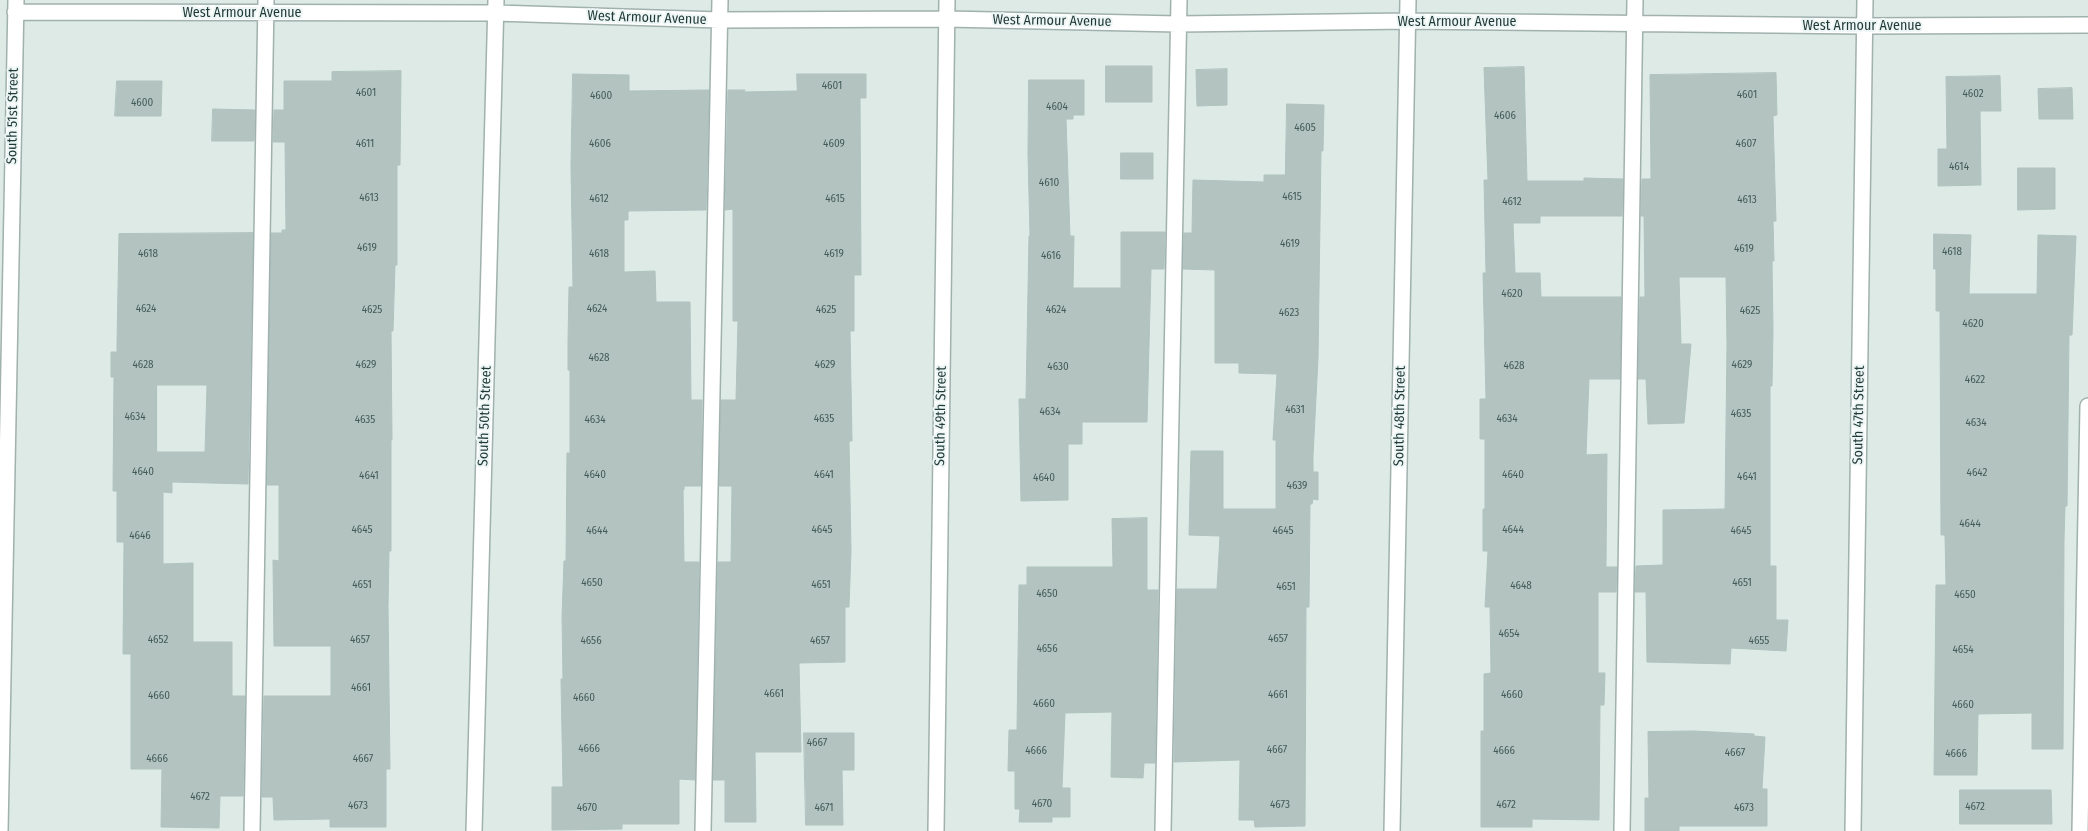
<!DOCTYPE html>
<style>
body{margin:0}
canvas{display:block;background:#ddeae6}
</style>
<canvas width="2088" height="831"></canvas>
<script>
const ctx = document.querySelector('canvas').getContext('2d');
ctx.lineJoin = 'round';
function fillPath(path, color) { ctx.fillStyle = color; ctx.fill(path, 'evenodd'); }
function stroke(path, color, width, dash) { ctx.strokeStyle = color; ctx.lineWidth = width; ctx.lineCap = dash ? 'butt' : 'round'; ctx.setLineDash(dash || []); ctx.stroke(path); }
function drawText(font, color, halo, rows, align = 'center') {
  ctx.font = font + ' "Fira Sans Condensed",sans-serif'; ctx.lineWidth = 4; ctx.setLineDash([]); ctx.textBaseline = 'middle'; ctx.strokeStyle = halo; ctx.fillStyle = color; for (const [text, x, y, turn = 0] of rows) {
    ctx.save(); ctx.translate(x, y); ctx.rotate((+turn || 0) * Math.PI / 180); ctx.textAlign = isNaN(turn) ? turn : align; if (halo) ctx.strokeText(text, 0, 0); ctx.fillText(text, 0, 0); ctx.restore();
  }
}
const building = new Path2D(`
 M1106,66H1152V102H1106Z
 M1524,67L1527,181H1584V178L1623,179L1622,216H1540V223H1513L1515,273H1540L1541,297H1621L1620,379H1589L1586,455L1607,454L1606,563V567H1617L1616,592H1598V673H1605L1604,705H1600L1599,820L1532,819V827H1481V731H1484V674L1491,673L1490,607H1485L1488,551H1483V509H1485V439H1480V399H1486L1483,273H1486L1484,180H1488L1484,68Z
 M1227,69V105L1197,106L1196,70Z
 M401,71L400,165H397V265H395L393,331H391L392,440H391V551H389L388,606L390,769H386V827H330V819L274,820L273,797H262L264,696H331V646H274L273,560L279,561V485H267L271,233H282V230H286L285,142H273L274,110H284V81H332V72Z
 M1776,73L1777,115L1773,116L1776,221H1773L1774,261H1772L1773,331L1772,386H1770V566H1776V620H1788L1786,651L1731,648L1730,664L1647,662L1646,592H1635L1636,566L1663,565V510L1725,509L1727,344L1726,277H1679L1681,344H1691L1684,423L1648,424L1646,379H1638L1640,297H1645L1644,216H1641L1642,179H1651L1650,75Z
 M573,74L629,75V91L709,90L706,210L628,211V220H624V272L655,271L656,302H690L691,400H702L701,486H684V490H683L684,562H699L695,780L679,779V824H622V829L552,830V787H563L561,679H563L562,617L564,561H566L567,453H570V370H568V342L569,287H573L571,165Z
 M797,74H866V98H860L861,275H854V331H850L852,441H849L851,551L849,607H845V662L799,663L801,752H755L756,822H725V780H713L718,562H731L732,486H719L721,400H736L738,321H733V209L725,210L728,90H745L744,92L797,91Z
 M2000,76L2001,111H1980L1981,185L1938,186V149H1947L1946,77Z
 M1029,80H1084V115H1073V119H1066L1070,236H1074L1073,288H1121V232H1165L1164,269H1151L1147,422H1082V444H1068V500L1021,501L1019,399H1026L1029,236H1030L1028,154Z
 M117,81H162L161,116H115Z
 M2072,88L2073,119H2039L2038,89Z
 M1287,104L1324,105L1323,151H1321L1318,359L1313,456V472H1318V500L1313,499L1312,504H1310L1309,607H1306L1305,826L1255,827L1254,820H1239L1240,760L1174,762L1177,589H1217L1220,536L1189,535L1191,451H1223V509H1276V440H1273L1277,374L1239,373V363H1215V270L1183,269L1184,233H1192L1193,180L1264,182V175H1285Z
 M213,109L255,110L254,141H212Z
 M1121,153H1153V179H1121Z
 M2018,168H2055V209L2018,210Z
 M253,233L248,484L172,482V493L163,492V564L193,563V642H232V696H245L243,796H220L219,828L161,827L162,769H131V654H123L124,542H117V491H113L114,377H111V352H117V344L119,234ZM157,385H207L205,452H157Z
 M1934,234L1971,235L1969,294H2037L2038,235L2076,236L2072,335H2069L2067,506H2065L2064,540L2063,749H2032V713L1978,714L1977,775H1934L1936,585H1946L1945,535H1941L1940,311H1936V269H1934Z
 M1147,518V590H1158L1155,763H1144L1143,778L1111,777L1112,712L1065,713L1062,788H1070V817H1052V822H1019L1020,809H1015V771H1008L1009,730H1017L1019,585H1027V567H1113L1112,519Z
 M1694,731L1754,734V736L1765,737L1762,789H1767V826H1679V831H1645V798H1649L1648,732Z
 M804,733H854V770H842L843,825H806Z
 M1960,790H2051L2052,824H1960Z`);
fillPath(building, '#b3c4c0');
stroke(building, '#b0c3bf', 1);
const minor = new Path2D(`
 M15,12L496,13L720,20L947,19L1178,24L1408,21L1865,26L2088,25
 M0,831L16,0
 M252,831L266,0
 M474,831L496,0
 M703,831L720,0
 M936,831L947,0
 M1163,831L1179,0
 M1392,831L1408,0
 M1622,831L1635,0
 M1853,831L1865,0
 M2080,831L2088,406`);
stroke(minor, '#a0b1ae', 18);
stroke(minor, '#fff', 15);
drawText('11px', '#445c59', null, [
 ["4601",832,86],
 ["4601",366,93],
 ["4602",1973,94],
 ["4601",1747,95],
 ["4600",601,96],
 ["4600",142,103],
 ["4604",1057,107],
 ["4606",1505,116],
 ["4605",1305,128],
 ["4611",365,144],
 ["4606",600,144],
 ["4609",834,144],
 ["4607",1746,144],
 ["4614",1959,167],
 ["4610",1049,183],
 ["4615",1292,197],
 ["4613",369,198],
 ["4612",599,199],
 ["4615",835,199],
 ["4613",1747,200],
 ["4612",1512,202],
 ["4619",1290,244],
 ["4619",367,248],
 ["4619",1744,249],
 ["4618",1952,252],
 ["4618",148,254],
 ["4618",599,254],
 ["4619",834,254],
 ["4616",1051,256],
 ["4620",1512,294],
 ["4624",146,309],
 ["4624",597,309],
 ["4625",372,310],
 ["4625",826,310],
 ["4624",1056,310],
 ["4625",1750,311],
 ["4623",1289,313],
 ["4620",1973,324],
 ["4628",599,358],
 ["4628",143,365],
 ["4629",366,365],
 ["4629",825,365],
 ["4629",1742,365],
 ["4628",1514,366],
 ["4630",1058,367],
 ["4622",1975,380],
 ["4631",1295,410],
 ["4634",1050,412],
 ["4635",1741,414],
 ["4634",135,417],
 ["4635",824,419],
 ["4634",1507,419],
 ["4635",365,420],
 ["4634",595,420],
 ["4634",1976,423],
 ["4640",143,472],
 ["4642",1977,473],
 ["4640",595,475],
 ["4641",824,475],
 ["4640",1513,475],
 ["4641",369,476],
 ["4641",1747,477],
 ["4640",1044,478],
 ["4639",1297,486],
 ["4644",1970,524],
 ["4645",362,530],
 ["4645",822,530],
 ["4644",1513,530],
 ["4644",597,531],
 ["4645",1283,531],
 ["4645",1741,531],
 ["4646",140,536],
 ["4650",592,583],
 ["4651",1742,583],
 ["4651",362,585],
 ["4651",821,585],
 ["4648",1521,586],
 ["4651",1286,587],
 ["4650",1047,594],
 ["4650",1965,595],
 ["4654",1509,634],
 ["4657",1278,639],
 ["4652",158,640],
 ["4657",360,640],
 ["4656",591,641],
 ["4657",820,641],
 ["4655",1759,641],
 ["4656",1047,649],
 ["4654",1963,650],
 ["4661",361,688],
 ["4661",774,694],
 ["4661",1278,695],
 ["4660",1512,695],
 ["4660",159,696],
 ["4660",584,698],
 ["4660",1044,704],
 ["4660",1963,705],
 ["4667",817,743],
 ["4666",589,749],
 ["4667",1277,750],
 ["4666",1036,751],
 ["4666",1504,751],
 ["4667",1735,753],
 ["4666",1956,754],
 ["4666",157,759],
 ["4667",363,759],
 ["4672",200,797],
 ["4670",1042,804],
 ["4673",1280,805],
 ["4672",1506,805],
 ["4673",358,806],
 ["4672",1975,807],
 ["4670",587,808],
 ["4671",824,808],
 ["4673",1744,808]
]);
drawText('14px', '#1f3937', '#edf6f4', [
 ["West Armour Avenue",242,13],
 ["West Armour Avenue",647,18,2],
 ["West Armour Avenue",1052,21,1],
 ["West Armour Avenue",1457,22],
 ["West Armour Avenue",1862,26],
 ["South 51st Street",13,116,-89],
 ["South 47th Street",1859,415,-89],
 ["South 50th Street",485,416,-88],
 ["South 49th Street",941,416,-89],
 ["South 48th Street",1400,416,-89]
]);
</script>
